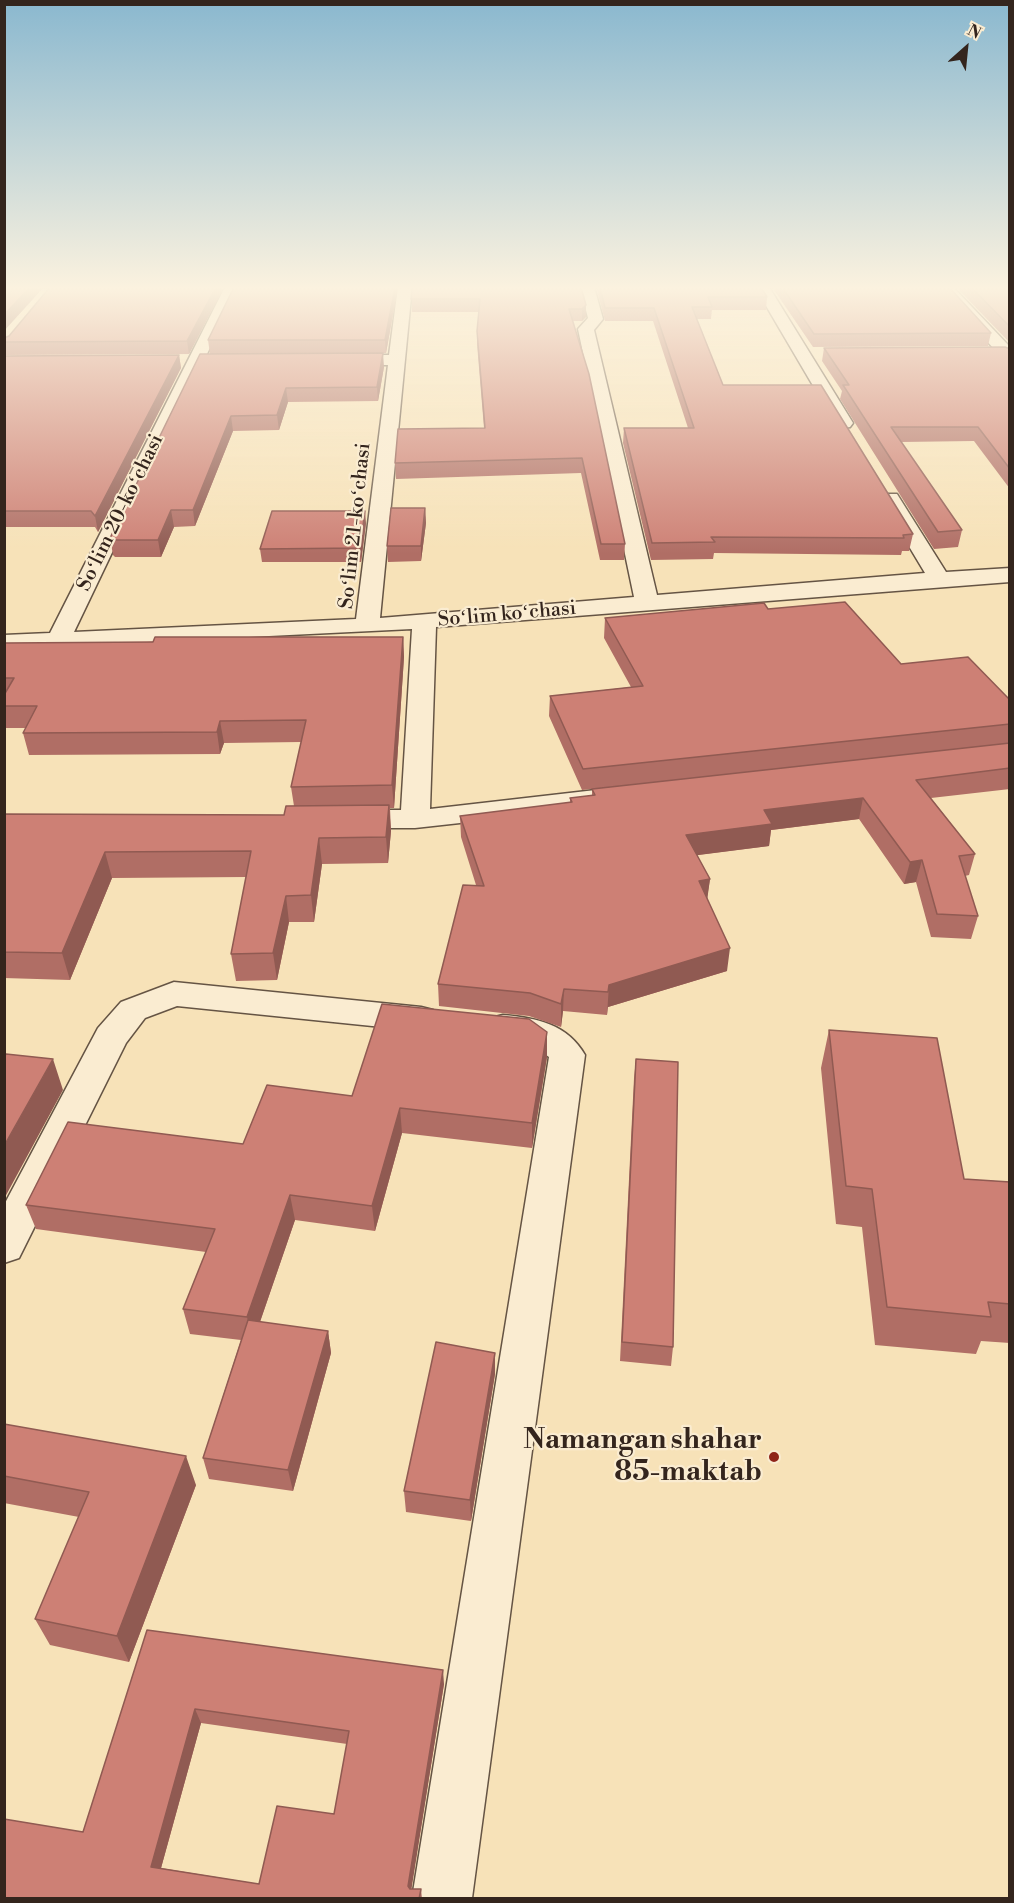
<!DOCTYPE html>
<meta charset="utf-8">
<style>
body{margin:0}
#map{position:relative;width:1014px;height:1903px;overflow:hidden;background:#f7e2b8;font-family:"Libre Bodoni",serif}
canvas{display:block}
.frame{position:absolute;inset:0;border:6px solid #34251d;pointer-events:none}
.north{position:absolute;left:936px;top:18px;width:60px;height:60px;-webkit-text-stroke:4px #faecd1;paint-order:stroke;rotate:27deg;font-size:16px;font-weight:700;line-height:24px;text-align:center;color:#34251d}
.north::after{content:'';display:block;margin:auto;width:21px;height:27px;background:#34251d;clip-path:polygon(50% 0,100% 100%,50% 72%,0 100%)}
</style>
<div id="map">
<canvas width="1014" height="1903"></canvas>
<div class="frame"></div>
<div class="north">N</div>
</div>
<script>
const ctx = document.querySelector('canvas').getContext('2d');
ctx.lineJoin = 'round';
function stroke(path, color, width, dash) { ctx.strokeStyle = color; ctx.lineWidth = width; ctx.lineCap = dash ? 'butt' : 'round'; ctx.setLineDash(dash || []); ctx.stroke(path); }
function fillPath(path, color) { ctx.fillStyle = color; ctx.fill(path, 'evenodd'); }
function drawText(font, color, halo, rows, align = 'center') {
  ctx.font = font + ' "Libre Bodoni",serif'; ctx.lineWidth = 4.5; ctx.setLineDash([]); ctx.textBaseline = 'middle'; ctx.strokeStyle = halo; ctx.fillStyle = color; for (const [text, x, y, turn = 0] of rows) {
    ctx.save(); ctx.translate(x, y); ctx.rotate((+turn || 0) * Math.PI / 180); ctx.textAlign = isNaN(turn) ? turn : align; if (halo) ctx.strokeText(text, 0, 0); ctx.fillText(text, 0, 0); ctx.restore();
  }
}
const minor = new Path2D(`
 M225,287H239L74,632L356,619L388,365H339L331,360L339,355H389L398,287H412L380,618L634,597L578,329L588,318L580,287H594L603,319L594,330L657,595L925,573L880,498L883,494H897L946,572L1010,568V582L436,627L430,809L613,788L623,791L627,797L623,803L613,806L415,828H345L335,825L330,819L335,813L345,810H401L412,629L4,649V635L50,633Z
 M755,287H769L853,423L850,427L844,428L835,423Z
 M938,287H953L1010,347V362L1004,360Z
 M174,982L421,1007L433,1010L438,1019L433,1028L421,1031L177,1006L145,1018L126,1043L19,1258L4,1263V1205L98,1028L121,1002Z
 M503,1015C537,1018 567,1024 585,1055L472,1898H412L549,1057L529,1043L491,1036L485,1027L491,1018Z`);
stroke(minor, '#655444', 3);
fillPath(minor, '#faecd1');
fillPath(new Path2D(`
 M224,287L189,354L4,355V338Z
 M398,287L386,353L210,354L208,340Z
 M412,287L586,305V317L582,321H573L625,544L624,560H600L581,473L396,479L395,463L484,428L477,344V331L479,312H412Z
 M596,287H761L767,297L766,310H712L711,319H697L723,385L913,534L909,551H902L901,555L714,553L713,559L651,560L623,443L624,428H688L653,321H605Z
 M772,287H949L991,333L988,346L813,347Z
 M956,287H1010V343Z
 M824,348L1010,349V489L974,441L901,442L962,530L958,547L934,549L840,399L842,391L822,361Z
 M200,354L384,367L378,401L288,402L279,430L233,431L195,526L174,527L161,557H115L113,555L110,538Z
 M179,355L181,368L98,532L95,527H4V356Z
 M425,508L426,523L421,561L388,562L387,546Z
 M366,523L361,562H262L260,549Z
 M768,609L901,664L1010,700V789L931,798L975,854L969,875L965,876L978,916L971,939L931,937L916,882L904,884L859,819L771,830L769,846L697,855L710,879L707,898L727,971L608,1007L607,1015L563,1011L561,1027L529,1016L439,1006L438,984L476,885L461,837L460,816L570,803V798L592,796V789L786,768L582,790L549,716L550,696L631,687L604,638L605,618Z
 M403,637L404,657L394,808H390L391,831L388,863L322,864L314,922H289L277,980L236,981L231,954L246,877L112,878L70,980L4,978V814L284,815L294,806L291,787L301,742L224,743L220,754L29,755L23,733L26,728H5L4,644Z
 M829,1030L964,1179L1010,1182V1343L981,1341L976,1354L875,1345L862,1227L836,1224L821,1068Z
 M547,1032V1057L532,1148L402,1133L375,1231L295,1220L260,1322L328,1331L331,1353L293,1491L209,1479L203,1458L241,1340L190,1334L183,1309L206,1252L36,1229L26,1205L243,1144L352,1096Z
 M636,1059L673,1347L671,1366L620,1361L634,1078Z
 M495,1353V1374L471,1521L406,1512L404,1491Z
 M4,1424L196,1485L129,1662L50,1645L35,1619L79,1517L4,1503Z
 M147,1630L444,1684L411,1889H421L422,1899H4L83,1832ZM201,1723L347,1744L334,1814L259,1884L161,1868Z`), '#b06e65');
fillPath(new Path2D(`
 M30,287H44L4,331V315Z
 M216,287H224L189,354L187,341Z
 M395,287H398L386,353L385,340Z
 M586,305V317L582,321V309Z
 M383,353L384,367L378,401L377,387Z
 M179,355L181,368L98,532L95,516Z
 M286,388L288,402L279,430L277,415Z
 M231,416L233,431L195,526L193,510Z
 M425,508L426,523L421,561V546Z
 M171,510L174,527L161,557L158,540Z
 M365,511L366,523L361,562L360,548Z
 M403,637L404,657L394,808L392,785Z
 M220,721L224,743L220,754L217,732Z
 M863,798L859,819L771,830L769,846L683,857L686,835L764,810Z
 M389,805L391,831L388,863L386,837Z
 M319,838L322,864L314,922L311,895Z
 M105,852L112,878L70,980L62,953Z
 M922,860L916,882L904,884L910,862Z
 M710,879L707,901L699,881Z
 M286,896L289,922L277,980L273,953Z
 M730,948L727,971L608,1007L607,1015L609,985Z
 M564,989L563,1011L561,1027V1004Z
 M547,1032V1057L532,1148V1123Z
 M53,1059L63,1090L4,1199V1146Z
 M400,1108L402,1133L375,1231L372,1206Z
 M290,1195L295,1220L253,1342L247,1317Z
 M328,1331L331,1353L293,1491L288,1470Z
 M495,1353V1374L471,1521L470,1500Z
 M186,1456L196,1485L129,1662L117,1636Z
 M443,1670L444,1684L410,1898L408,1886Z
 M195,1709L201,1723L158,1879L151,1867Z`), '#905a52');
const building = new Path2D(`
 M4,287H30L4,315Z
 M50,287H216L187,341L4,342V338L9,336Z
 M234,287H395L385,340H208Z
 M412,287H581L586,305L582,309H569L589,374L625,544H601L582,458L395,463L398,429L485,428L477,331L480,299H411Z
 M600,287H761L767,297H708L712,307H692L723,385H821L913,534L903,535L904,538L711,537L715,542L652,543L624,428H694L654,308H605Z
 M782,287H949L991,333L814,334Z
 M971,287H1010V327Z
 M1005,347L1010,349V469L978,427H891L962,530L938,532L843,385H849L824,348Z
 M383,353L377,387L286,388L277,415L231,416L193,510H171L158,540H111L110,538L200,354Z
 M179,355L95,516L91,511H4V356Z
 M391,508H425L421,546H387Z
 M272,511H365L360,548L260,549Z
 M845,602L901,664L968,657L1010,700V724L583,769L550,696L643,686L605,618L764,603L768,609Z
 M155,637H403L392,785L291,787L306,720L220,721L217,732L23,733L37,706H4V695L14,678H4V644L5,643L153,642Z
 M1010,743V768L916,780L975,854L959,856L978,916L937,914L922,860L910,862L863,798L764,810L772,824L686,835L710,879L699,881L730,948L609,985L608,992L564,989L561,1004L530,993L438,984L463,885L484,886L460,816L572,802L570,798L595,795L592,789Z
 M389,805L386,837L319,838L311,895L286,896L273,953L231,954L251,851L105,852L62,953L4,952V814L284,815L286,806Z
 M382,1004L529,1019L547,1032L532,1123L400,1108L372,1206L290,1195L247,1317L183,1309L215,1229L26,1205L68,1122L243,1144L267,1085L352,1096Z
 M829,1030L937,1038L964,1179L1010,1182V1304L988,1302L991,1317L887,1307L872,1189L846,1186Z
 M6,1054L53,1059L4,1146V1057Z
 M636,1059L678,1062L673,1347L622,1342Z
 M248,1320L328,1331L288,1470L203,1458Z
 M436,1342L495,1353L470,1500L404,1491Z
 M4,1424L186,1456L117,1636L35,1619L89,1492L4,1476Z
 M147,1630L443,1670L408,1886L410,1889H421L419,1899H4V1819L83,1832ZM195,1709L349,1731L334,1814L277,1806L259,1884L151,1867Z`);
fillPath(building, '#cd8075');
stroke(building, '#905a52', 1.5);
const sky = ctx.createLinearGradient(0, 0, 0, 554);
sky.addColorStop(0, '#8ab8cf');
sky.addColorStop(0.52, '#fbf2df');
sky.addColorStop(1, '#fbf2df00');
ctx.fillStyle = sky;
ctx.fillRect(0, 0, 1014, 554);
for (const [x, y, r, color] of [
 [774,1457,6,"#8f2418"]
]) { const dot = new Path2D(); dot.arc(x, y, r, 0, 2 * Math.PI); ctx.fillStyle = color; ctx.fill(dot); stroke(dot, '#faecd1', 2); }
drawText('20px', '#34251d', '#faecd1', [
 ["Soʻlim 20-koʻchasi",121,513,-64],
 ["Soʻlim 21-koʻchasi",356,526,-84],
 ["Soʻlim koʻchasi",507,615,-5]
]);
drawText('bold 28px', '#34251d', '#faecd1', [
 ["Namangan shahar",762,1441],
 ["85-maktab",762,1473]
], 'right');
</script>
